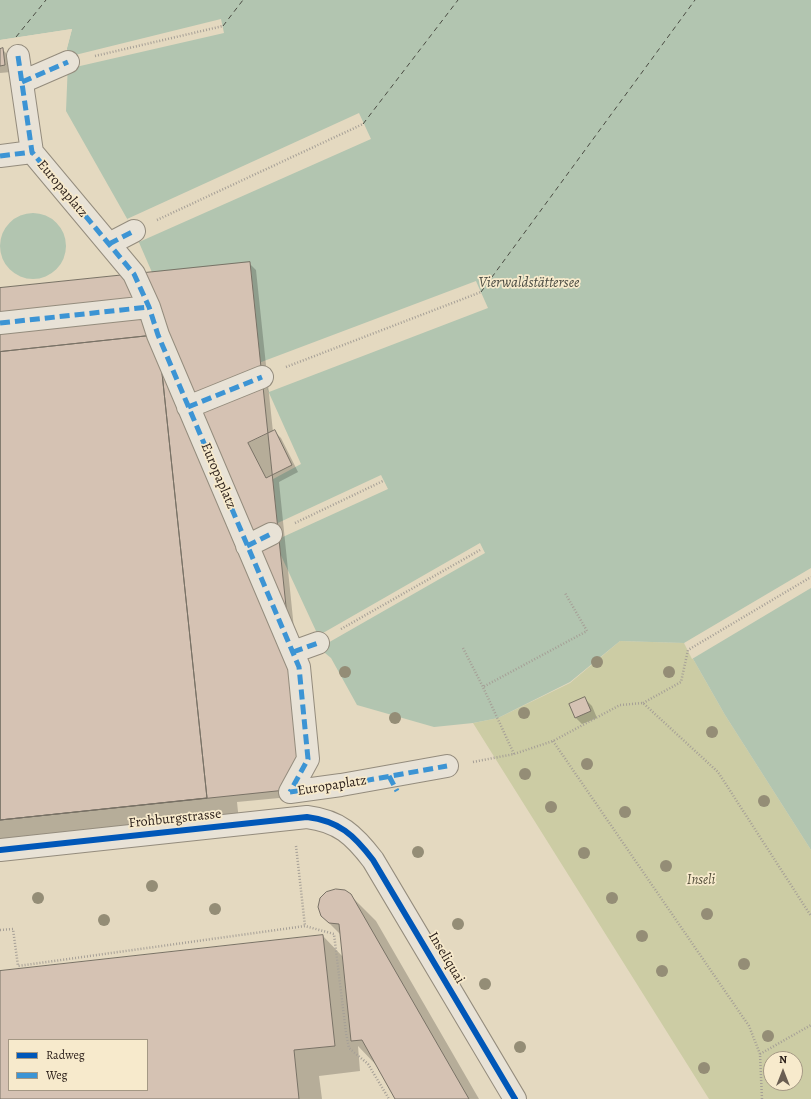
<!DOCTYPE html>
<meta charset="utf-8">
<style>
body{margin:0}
#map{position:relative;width:811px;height:1099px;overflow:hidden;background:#e4d9c0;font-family:Alegreya,serif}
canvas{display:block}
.legend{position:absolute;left:8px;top:1039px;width:140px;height:52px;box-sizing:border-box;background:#f7eacc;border:1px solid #a49884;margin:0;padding:5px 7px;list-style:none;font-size:12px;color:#281c17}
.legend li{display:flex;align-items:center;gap:8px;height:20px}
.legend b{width:20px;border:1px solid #a49884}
.north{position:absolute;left:763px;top:1051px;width:40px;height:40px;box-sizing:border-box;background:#f7eacc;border:1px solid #a49884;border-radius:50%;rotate:0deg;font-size:11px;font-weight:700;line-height:16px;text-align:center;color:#281c17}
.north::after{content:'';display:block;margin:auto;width:14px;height:18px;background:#6a5e52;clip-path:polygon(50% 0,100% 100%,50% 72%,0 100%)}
</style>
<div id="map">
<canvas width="811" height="1099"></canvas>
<ul class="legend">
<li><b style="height:5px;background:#0057b8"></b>Radweg</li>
<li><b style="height:5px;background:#3c94d4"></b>Weg</li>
</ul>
<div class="north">N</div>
</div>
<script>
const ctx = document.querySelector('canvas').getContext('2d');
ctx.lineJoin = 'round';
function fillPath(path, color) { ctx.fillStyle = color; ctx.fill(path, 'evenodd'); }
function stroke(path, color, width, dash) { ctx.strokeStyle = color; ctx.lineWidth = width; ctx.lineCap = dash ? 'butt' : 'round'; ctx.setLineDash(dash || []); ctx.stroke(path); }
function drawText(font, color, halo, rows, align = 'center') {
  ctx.font = font + ' Alegreya,serif'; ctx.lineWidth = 3.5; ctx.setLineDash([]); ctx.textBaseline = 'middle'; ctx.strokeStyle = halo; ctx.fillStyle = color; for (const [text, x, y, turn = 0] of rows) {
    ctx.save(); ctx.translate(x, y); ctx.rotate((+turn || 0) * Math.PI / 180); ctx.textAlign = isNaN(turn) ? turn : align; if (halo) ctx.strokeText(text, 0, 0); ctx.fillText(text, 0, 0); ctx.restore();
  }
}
fillPath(new Path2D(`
 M620,641L684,643L725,715L811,850V1099H709L473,723L498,718L570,683ZM771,1059H795V1083H771Z`), '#cccca4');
fillPath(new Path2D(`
 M0,0H811V850L725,715L684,643L620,641L570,682L498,718L473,723L434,727L357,705L331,658L319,648L316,637V631L271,534L249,492L301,464L256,364L198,378L134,231L66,111L68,62L67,48L72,29L0,40Z
 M0 246a33 33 0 1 1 66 0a33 33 0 1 1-66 0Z`), '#b2c5b0');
fillPath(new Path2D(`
 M221,19L224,33L67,69V57Z
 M72,29L67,48L65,49L69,32L0,42V40Z
 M359,113L371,139L139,242L127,219Z
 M476,281L488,308L269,392L256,364Z
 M381,475L388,489L274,541L267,528Z
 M480,543L485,553L319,648L316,637Z
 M811,568V588L692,659L684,643Z`), '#e4d9c0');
fillPath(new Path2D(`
 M2,49L9,56L11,72L0,73V50Z
 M249,263L256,270L273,432L274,431L281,438L298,472L279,482L311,795L237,802L240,831L0,856V288Z
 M585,699L592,706L597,718L582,724L575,717Z
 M350,895L376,921L479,1099H396L378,1067L358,1046L360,1071L319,1076L322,1099H0V972L323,936L343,957L341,935L322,916ZM9,1040H147V1090H9Z`), '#0003');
stroke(new Path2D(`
 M223,26L243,0
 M16,37L46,0
 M363,124L458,0
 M481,292L695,0`), '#4b4c43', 1, [5, 4]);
const building = new Path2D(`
 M3,48L5,65L0,66V49Z
 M250,262L305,788L0,820V288Z
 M158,335L207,798L0,820V352Z
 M158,335L207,798L0,820V352Z
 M275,430L292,465L266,478L248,443Z
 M585,697L591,711L575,718L569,704Z
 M336,889L345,890L351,894L469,1099H395L362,1040L351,1041L339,924L329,923L321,916L318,907L320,898L326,892Z
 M323,935L335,1046L294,1050L299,1099H0V971ZM9,1040H147V1090H9Z`);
fillPath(building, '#d5c2b3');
stroke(building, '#797266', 1);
const pedestrian = new Path2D(`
 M18,56L32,152L134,274L149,307L158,335L299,667L308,759L290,792
 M22,82L68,62
 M0,156L32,152
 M109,244L134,231
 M0,323L149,307
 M188,407L262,377
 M247,546L271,534
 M293,652L318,643
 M290,792L341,785L447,766`);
const minor = new Path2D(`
 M0,850L307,817C339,821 354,835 373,860L515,1099`);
stroke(pedestrian, '#948c7d', 24);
stroke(minor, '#948c7d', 24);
stroke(new Path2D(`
 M95,56L223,26
 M157,220L363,124
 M286,367L481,292
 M295,523L383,481
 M341,629L480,550
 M463,648L483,687
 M643,703L681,682L688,650L811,577
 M553,741L749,1026L760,1054L762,1099
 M514,754L483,687L587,631L565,593
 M473,762L514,754L553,741L620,705L643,703L718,772L811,916
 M296,846L305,926
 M0,930L13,929L18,966L305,926L334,934L346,1033L349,1048L368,1064L389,1099
 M760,1054L811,1025`), '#a59f96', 2.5, [1, 2]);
stroke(pedestrian, '#e8e2d6', 22);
stroke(minor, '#e8e2d6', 22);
stroke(new Path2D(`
 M18,56L32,152L134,274L149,307L158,335L299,667L308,759L290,792
 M22,82L68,62
 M0,156L32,152
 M109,244L134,231
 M0,323L149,307
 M188,407L262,377
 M247,546L271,534
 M293,652L318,643
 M389,776L397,791
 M290,792L341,785L447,766`), '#3c94d4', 5, [10, 5]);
stroke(new Path2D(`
 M0,850L307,817C339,821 354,835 373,860L515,1099`), '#0057b8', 6);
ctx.fillStyle = '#948d76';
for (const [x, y] of [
 [597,662],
 [345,672],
 [669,672],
 [524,713],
 [395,718],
 [712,732],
 [587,764],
 [525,774],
 [764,801],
 [551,807],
 [625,812],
 [418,852],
 [584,853],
 [666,866],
 [152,886],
 [38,898],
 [612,898],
 [215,909],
 [707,914],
 [104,920],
 [458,924],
 [642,936],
 [744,964],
 [662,971],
 [485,984],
 [768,1036],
 [520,1047],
 [704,1068]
]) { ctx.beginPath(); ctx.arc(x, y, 6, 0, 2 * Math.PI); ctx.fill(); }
drawText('14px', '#281c17', '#f7eacc', [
 ["Europaplatz",62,189,50],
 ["Europaplatz",218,476,67],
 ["Europaplatz",332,786,-9],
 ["Frohburgstrasse",175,819,-6],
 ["Inseliquai",446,958,59]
]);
drawText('italic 14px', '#534e3a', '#f7eacc', [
 ["Inseli",701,881]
]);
drawText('italic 15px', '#4b4c43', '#f7eacc', [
 ["Vierwaldstättersee",529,283]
]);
</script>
